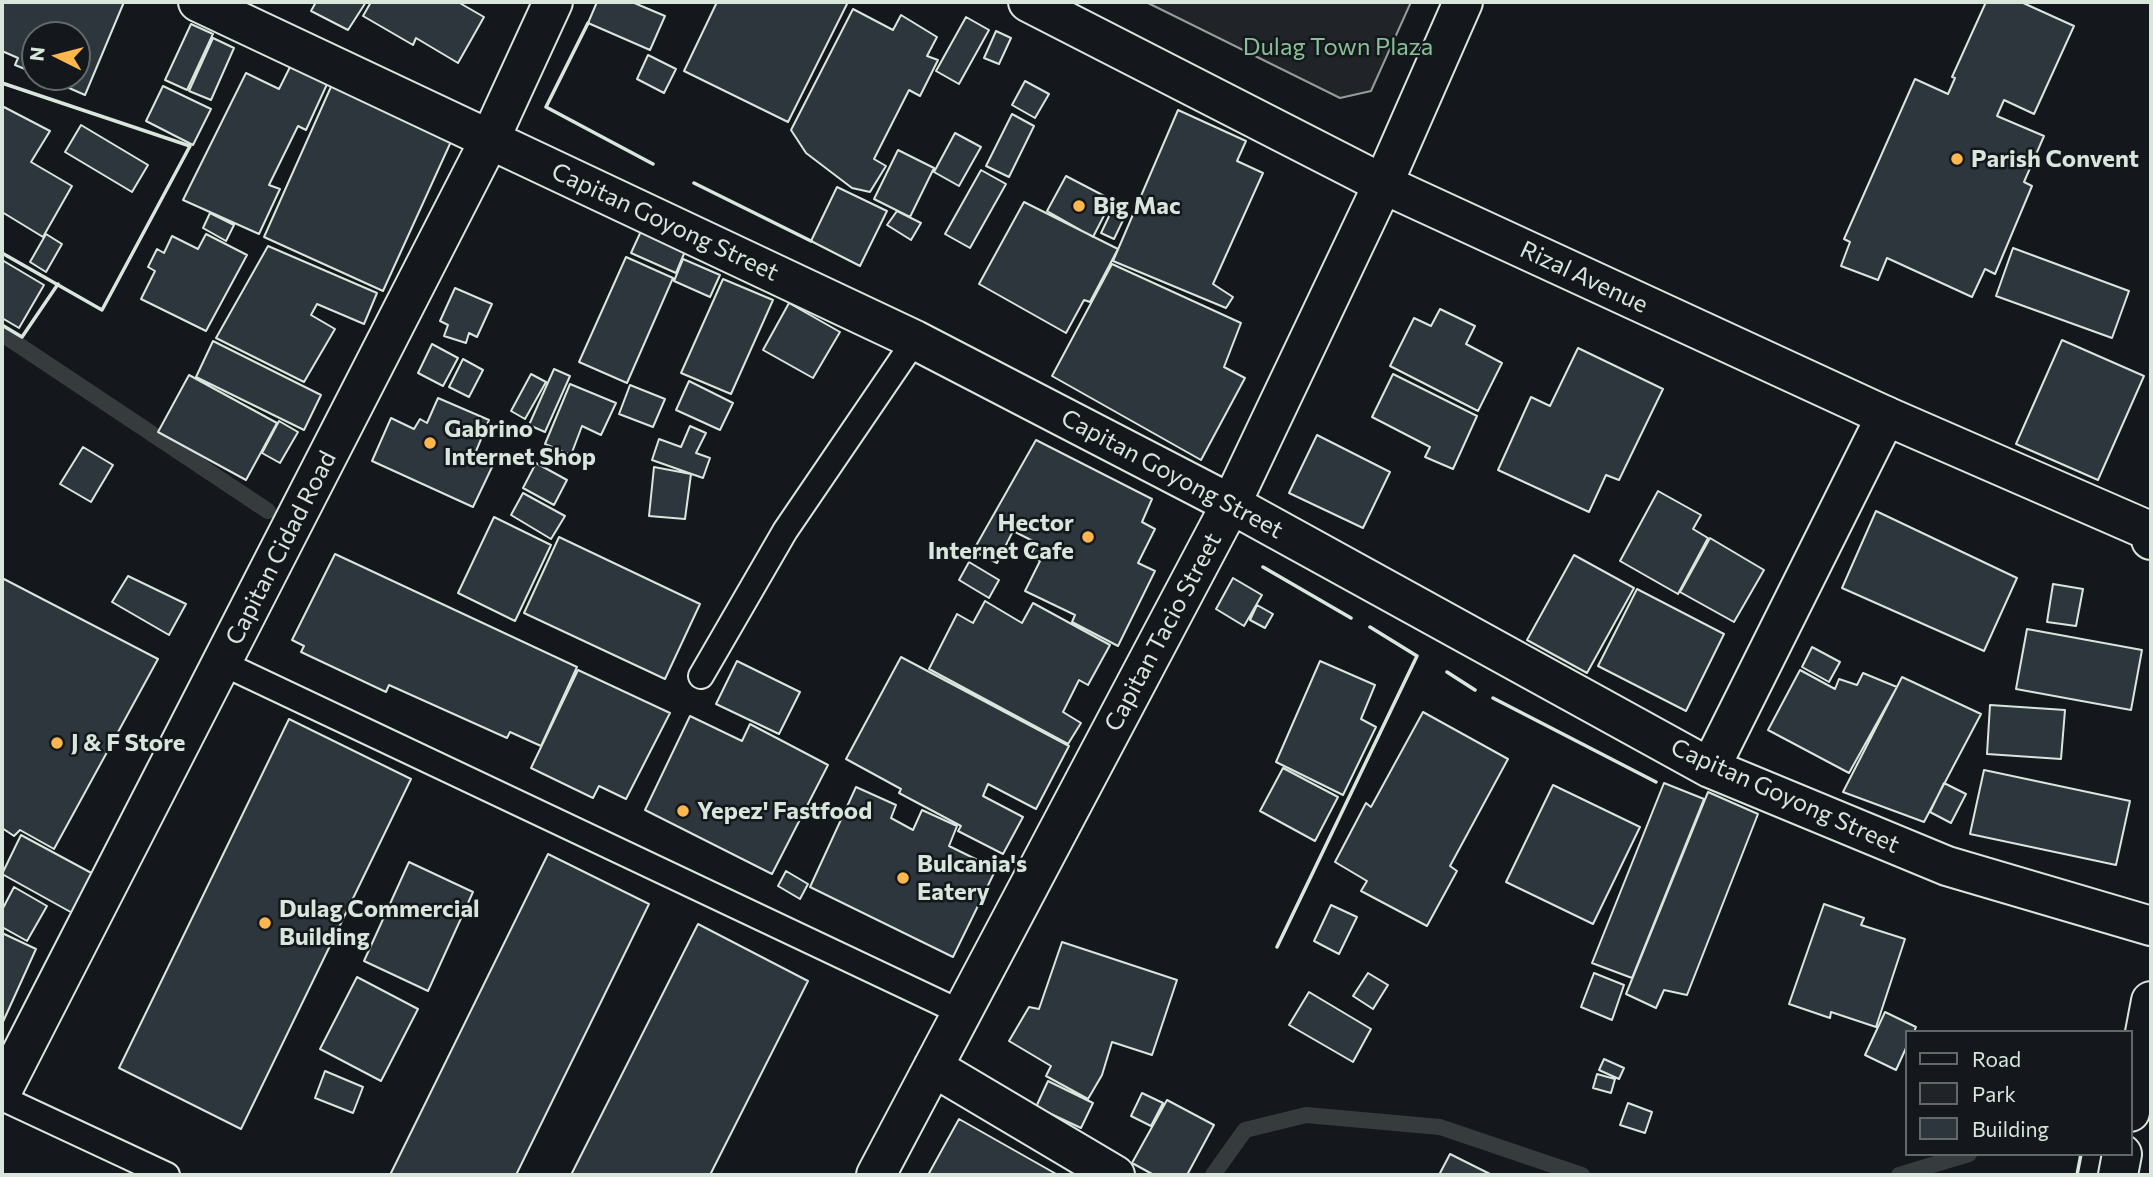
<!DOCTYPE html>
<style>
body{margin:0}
#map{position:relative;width:2153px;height:1177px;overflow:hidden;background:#14181c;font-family:Commissioner,sans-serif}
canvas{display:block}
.frame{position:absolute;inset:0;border:4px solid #d8e6dc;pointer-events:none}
.legend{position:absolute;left:1905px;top:1030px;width:228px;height:126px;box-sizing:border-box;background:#14181c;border:2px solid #626a69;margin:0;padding:9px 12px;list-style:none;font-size:21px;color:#d8e6dc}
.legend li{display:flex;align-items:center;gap:14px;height:35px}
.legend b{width:35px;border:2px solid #626a69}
.north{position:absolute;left:21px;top:21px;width:70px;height:70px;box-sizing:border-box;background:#14181c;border:2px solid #626a69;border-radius:50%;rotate:276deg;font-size:19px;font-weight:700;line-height:28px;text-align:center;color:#d8e6dc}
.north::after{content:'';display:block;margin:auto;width:24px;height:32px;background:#ffb74d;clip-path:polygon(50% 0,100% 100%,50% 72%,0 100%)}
</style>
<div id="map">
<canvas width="2153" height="1177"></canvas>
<div class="frame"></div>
<ul class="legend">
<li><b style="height:9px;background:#14181c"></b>Road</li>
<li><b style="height:19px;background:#202428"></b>Park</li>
<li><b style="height:19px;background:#2c363c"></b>Building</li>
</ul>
<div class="north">N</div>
</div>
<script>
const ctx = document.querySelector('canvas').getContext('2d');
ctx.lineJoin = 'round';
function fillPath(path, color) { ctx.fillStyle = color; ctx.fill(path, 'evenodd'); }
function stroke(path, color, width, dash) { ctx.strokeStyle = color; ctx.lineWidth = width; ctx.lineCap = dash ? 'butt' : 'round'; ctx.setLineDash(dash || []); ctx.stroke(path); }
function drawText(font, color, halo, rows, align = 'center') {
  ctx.font = font + ' Commissioner,sans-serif'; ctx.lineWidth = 5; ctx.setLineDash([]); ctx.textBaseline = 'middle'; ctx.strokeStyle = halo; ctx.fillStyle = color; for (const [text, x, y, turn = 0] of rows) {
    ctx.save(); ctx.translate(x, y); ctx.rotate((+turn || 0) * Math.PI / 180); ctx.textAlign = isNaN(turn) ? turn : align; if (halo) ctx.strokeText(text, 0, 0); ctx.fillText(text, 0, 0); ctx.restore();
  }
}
const green = new Path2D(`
 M1146,2H1411L1371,91L1340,98Z`);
fillPath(green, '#202428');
stroke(green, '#939e99', 2);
stroke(new Path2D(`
 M2,334L268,511
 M1213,1175L1245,1130L1306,1115L1440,1127L1582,1175
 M1899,1175L1969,1154`), '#363b3e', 16);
const building = new Path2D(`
 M2,2H124L85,95L44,77H77V35H35V73L15,65L18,58L2,51Z
 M316,2H366L348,30L311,11Z
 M371,2H458L484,17L458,63L416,38L413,45L363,16Z
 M597,2H632L665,16L650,50L588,23Z
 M717,2H848L788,122L684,71Z
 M1986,2H2021L2074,26L2034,114L2004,100L1997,116L2044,136L2024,182L2032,186L1995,274L1985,269L1972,297L1887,258L1878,280L1841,266L1850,242L1844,239L1915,79L1948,94L1955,78L1952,77Z
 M853,9L893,30L901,15L937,37L927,56L938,60L920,96L909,90L874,159L886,166L870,192L852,188L806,153L791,130Z
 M966,17L989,30L959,84L936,71Z
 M191,24L213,34L187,90L165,80Z
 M996,31L1011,38L999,64L984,58Z
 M213,38L234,48L211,100L189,91Z
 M648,55L676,69L664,93L637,79Z
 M291,65L328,82L306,130L298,126L269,185L280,189L259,234L183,200L246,73L279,89Z
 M334,80L454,135L383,291L264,237Z
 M1025,81L1049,94L1035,118L1012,105Z
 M163,86L211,109L193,145L146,121Z
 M2,106L50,131L31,162L72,186L43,237L2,212Z
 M1178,110L1246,141L1237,161L1263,173L1213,284L1233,297L1226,308L1113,261Z
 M1012,114L1034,126L1009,177L986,166Z
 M81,125L148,165L132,192L65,152Z
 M955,133L981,147L959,186L934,172Z
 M898,150L934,168L910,217L874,199Z
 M981,170L1006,184L970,248L945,234Z
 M1066,176L1112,200L1093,237L1047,211Z
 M837,187L887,211L860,266L811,241Z
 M1024,202L1118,249L1090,302L1084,300L1066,333L979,284Z
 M1112,210L1125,216L1114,239L1101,233Z
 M897,211L921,223L911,240L887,225Z
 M210,213L234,225L226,241L203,228Z
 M642,229L686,249L676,273L631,253Z
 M46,234L62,244L46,272L30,262Z
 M206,234L247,255L206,331L141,299L155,271L148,267L157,249L164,253L172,236L198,249Z
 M268,246L377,293L364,324L317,304L311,315L335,329L304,382L216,338Z
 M2013,248L2129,291L2112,338L1996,296Z
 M626,257L673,278L627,383L579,362Z
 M683,259L720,275L710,297L674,281Z
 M2,260L44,285L19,328L2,318Z
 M1112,264L1241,323L1224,367L1245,378L1201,460L1052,376Z
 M723,279L773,300L731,394L681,373Z
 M455,288L492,304L477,337L469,333L466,343L444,336L448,325L440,321Z
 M789,303L840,332L813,378L763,350Z
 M1440,309L1475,326L1466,344L1502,363L1478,411L1390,366L1414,318L1431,326Z
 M2062,340L2144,376L2098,480L2016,444Z
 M213,341L321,395L304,430L196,377Z
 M432,344L458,358L443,386L418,373Z
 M1578,348L1663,389L1619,480L1606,475L1589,512L1498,470L1531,397L1550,406Z
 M463,359L483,370L469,397L449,387Z
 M554,369L570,376L545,432L529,425Z
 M531,374L546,382L525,419L511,411Z
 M1393,374L1477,416L1453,469L1425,457L1430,447L1372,417Z
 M189,375L277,423L246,480L158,432Z
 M689,381L733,403L720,430L676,410Z
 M570,384L616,403L601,435L582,426L571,455L545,444Z
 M630,385L665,399L653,427L619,414Z
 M438,398L489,420L474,456L493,465L473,507L372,461L391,418L414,429L420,419L427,423Z
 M279,421L298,432L280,463L262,453Z
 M690,426L706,433L696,453L710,458L703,478L652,460L659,439L681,447Z
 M1317,435L1390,472L1363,528L1289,493Z
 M1036,440L1152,499L1142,522L1155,529L1138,563L1155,571L1118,646L1072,622L1075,615L1025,591L1040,561L1030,556L1037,543L1013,531L997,563L973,551Z
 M83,447L113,465L91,502L60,484Z
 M536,463L567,480L554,505L523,488Z
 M654,467L691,474L685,519L649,516Z
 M1658,491L1701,515L1693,529L1708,538L1678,594L1620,561Z
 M523,493L565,516L551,539L511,515Z
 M1876,511L2017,578L1984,651L1842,588Z
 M494,517L551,545L515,621L458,593Z
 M559,537L700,604L665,679L524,613Z
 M1710,538L1764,570L1734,622L1680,592Z
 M335,554L577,667L541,746L510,732L507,738L389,685L386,692L301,652L304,646L292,640Z
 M1574,555L1634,588L1587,673L1527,640Z
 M969,562L999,580L989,598L959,580Z
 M128,576L186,604L169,635L112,602Z
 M2,578L158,659L54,849L20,830L14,836L2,828Z
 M1233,578L1262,595L1244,626L1216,609Z
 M2053,584L2083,589L2076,626L2047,622Z
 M1637,589L1724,634L1686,711L1598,666Z
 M985,601L1022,623L1033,603L1110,645L1088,685L1079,680L1063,712L1081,723L1068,744L929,669L957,614L973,623Z
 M1257,605L1273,614L1265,628L1250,620Z
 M2027,629L2142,650L2131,710L2016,689Z
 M1812,647L1840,662L1829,682L1802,667Z
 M901,657L1069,746L1036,809L988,784L983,796L1023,817L1003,854L958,831L961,826L899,793L901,789L846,759Z
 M737,661L800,692L779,734L716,704Z
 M1320,661L1375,685L1361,719L1376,727L1343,795L1276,762Z
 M578,670L670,713L626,799L599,786L593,798L531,768Z
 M1800,670L1835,689L1839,679L1857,685L1863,673L1897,687L1849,773L1768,730Z
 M1902,677L1981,714L1924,822L1843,792Z
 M1990,705L2065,710L2061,759L1987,754Z
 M1423,712L1508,759L1450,866L1457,871L1427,926L1361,891L1367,881L1335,862L1366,803L1371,807Z
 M690,716L742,741L750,724L828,765L772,874L645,810Z
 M289,719L411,779L241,1129L119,1068Z
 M1283,768L1338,797L1315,841L1260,811Z
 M1984,770L2130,801L2116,865L1970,834Z
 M1664,783L1704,799L1632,978L1592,963Z
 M1944,783L1966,794L1951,823L1930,812Z
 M1553,785L1640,827L1593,924L1506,882Z
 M856,787L896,805L891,818L913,830L922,810L957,826L949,846L996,869L953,957L810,887Z
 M1708,792L1758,814L1687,995L1664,990L1656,1008L1626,994Z
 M21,835L97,876L76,915L2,874Z
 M548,854L649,904L516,1175H390Z
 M409,862L473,892L428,991L364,961Z
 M786,871L808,884L800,899L778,886Z
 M14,887L47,906L27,941L2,927V910Z
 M1824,904L1864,918L1861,925L1905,939L1876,1027L1831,1012L1830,1018L1789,1004Z
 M1331,905L1357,917L1339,954L1314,941Z
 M698,924L808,981L710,1175H571Z
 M2,933L36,949L2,1024Z
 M1062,942L1177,980L1152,1055L1112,1042L1102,1075L1088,1099L1046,1076L1051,1066L1009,1041L1029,1007L1039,1009Z
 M1368,973L1388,985L1373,1009L1353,996Z
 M1594,973L1624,985L1612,1020L1581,1007Z
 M357,977L418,1009L381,1081L320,1049Z
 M1309,992L1371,1029L1353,1062L1289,1025Z
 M1885,1012L1916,1027L1914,1032H1906V1048L1896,1070L1865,1055Z
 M1604,1059L1624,1068L1619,1079L1599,1070Z
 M325,1071L363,1087L353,1113L315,1098Z
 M1597,1074L1615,1079L1611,1093L1593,1088Z
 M1048,1081L1093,1103L1081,1128L1036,1107Z
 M1142,1093L1163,1103L1151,1126L1131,1116Z
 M1167,1100L1214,1125L1187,1175H1154L1132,1163Z
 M1628,1103L1652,1112L1645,1133L1620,1125Z
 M959,1119L1058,1175H928Z
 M1450,1154L1492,1175H1439Z`);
fillPath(building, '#2c363c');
stroke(building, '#d8e6dc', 2);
const lane = new Path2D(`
 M222,663L962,1013
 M701,676L785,531L915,340
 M2,1098L167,1175`);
const street = new Path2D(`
 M198,2L915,340L1231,504L1710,768L1947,866L2151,926
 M1710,768L1886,416
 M933,1067L1115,1175
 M2,1091L490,139L553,2
 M876,1175L1231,504L1383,184L1463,2`);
const secondary = new Path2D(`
 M1028,2L1383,184L1886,416L2150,531L2151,540
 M2130,1112L2151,1001
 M2118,1175L2122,1154`);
stroke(lane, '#d8e6dc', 28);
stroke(street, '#d8e6dc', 42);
stroke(secondary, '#d8e6dc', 42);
stroke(lane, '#14181c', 24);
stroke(street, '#14181c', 38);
stroke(secondary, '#14181c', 38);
stroke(new Path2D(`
 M588,23L546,107L653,164
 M2,83L190,146L102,310L2,253
 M694,183L811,241
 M2,325L22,337L58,284
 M1263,567L1351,618
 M1447,672L1475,690
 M1493,698L1656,782
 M1277,947L1417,656L1370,627
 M2077,1175L2081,1154`), '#d8e6dc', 3.5);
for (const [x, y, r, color] of [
 [1957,159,7,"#ffb74d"],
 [1079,206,7,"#ffb74d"],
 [430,443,7,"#ffb74d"],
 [1088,537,7,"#ffb74d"],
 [57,743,7,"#ffb74d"],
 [683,811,7,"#ffb74d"],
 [903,878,7,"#ffb74d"],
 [265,923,7,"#ffb74d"]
]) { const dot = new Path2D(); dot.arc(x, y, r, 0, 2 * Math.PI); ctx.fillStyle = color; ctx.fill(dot); stroke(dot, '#14181c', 2.5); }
drawText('24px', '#8ac095', '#14181c', [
 ["Dulag Town Plaza",1338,47]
]);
drawText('bold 24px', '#d8e6dc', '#14181c', [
 ["Parish Convent",1971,159],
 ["Big Mac",1093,206],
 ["Gabrino",444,429],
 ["Internet Shop",444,457],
 ["Hector",1074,523,"right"],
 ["Internet Cafe",1074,551,"right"],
 ["J & F Store",71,743],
 ["Yepez' Fastfood",697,811],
 ["Bulcania's",917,864],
 ["Eatery",917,892],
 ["Dulag Commercial",279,909],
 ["Building",279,937]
], 'left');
drawText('24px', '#d8e6dc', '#14181c', [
 ["Capitan Goyong Street",665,222,25],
 ["Rizal Avenue",1584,277,25],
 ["Capitan Goyong Street",1172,474,28],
 ["Capitan Cidad Road",281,548,-63],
 ["Capitan Tacio Street",1163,632,-62],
 ["Capitan Goyong Street",1785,796,24]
]);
</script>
